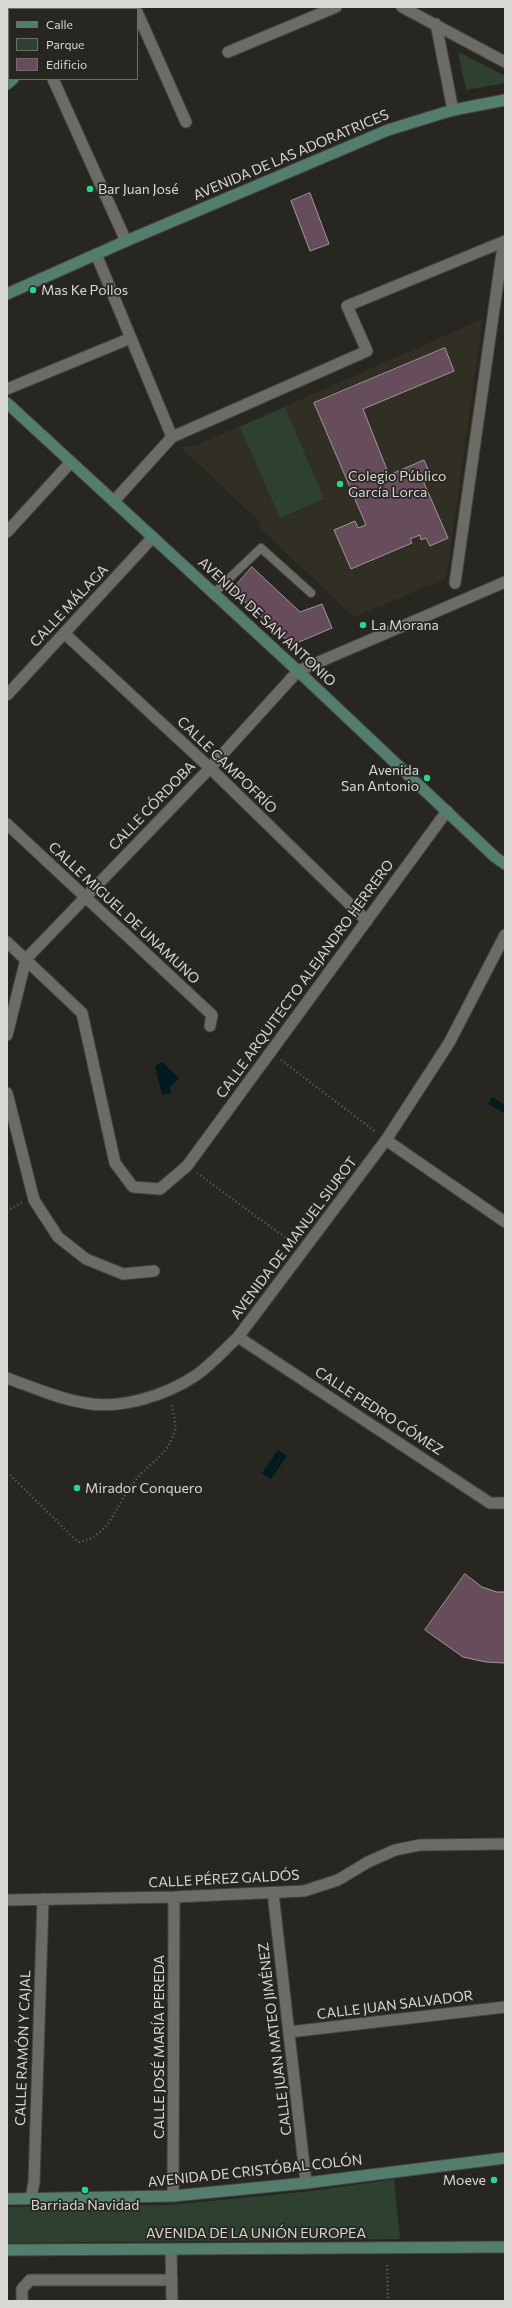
<!DOCTYPE html>
<meta charset="utf-8">
<style>
body{margin:0}
#map{position:relative;width:512px;height:2308px;overflow:hidden;background:#282621;font-family:Commissioner,sans-serif}
canvas{display:block}
.frame{position:absolute;inset:0;border:8px solid #d8d7d4;pointer-events:none}
.legend{position:absolute;left:8px;top:8px;width:130px;height:72px;box-sizing:border-box;background:#282621;border:1px solid #6e6d69;margin:0;padding:5px 7px;list-style:none;font-size:12px;color:#d8d7d4}
.legend li{display:flex;align-items:center;gap:8px;height:20px}
.legend b{width:20px;border:1px solid #6e6d69}
</style>
<div id="map">
<canvas width="512" height="2308"></canvas>
<div class="frame"></div>
<ul class="legend">
<li><b style="height:5px;background:#537e6e"></b>Calle</li>
<li><b style="height:11px;background:#2e4030"></b>Parque</li>
<li><b style="height:11px;background:#674c5c"></b>Edificio</li>
</ul>
</div>
<script>
const ctx = document.querySelector('canvas').getContext('2d');
ctx.lineJoin = 'round';
function fillPath(path, color) { ctx.fillStyle = color; ctx.fill(path, 'evenodd'); }
function stroke(path, color, width, dash) { ctx.strokeStyle = color; ctx.lineWidth = width; ctx.lineCap = dash ? 'butt' : 'round'; ctx.setLineDash(dash || []); ctx.stroke(path); }
function drawText(font, color, halo, rows, align = 'center') {
  ctx.font = font + ' Commissioner,sans-serif'; ctx.lineWidth = 3.5; ctx.setLineDash([]); ctx.textBaseline = 'middle'; ctx.strokeStyle = halo; ctx.fillStyle = color; for (const [text, x, y, turn = 0] of rows) {
    ctx.save(); ctx.translate(x, y); ctx.rotate((+turn || 0) * Math.PI / 180); ctx.textAlign = isNaN(turn) ? turn : align; if (halo) ctx.strokeText(text, 0, 0); ctx.fillText(text, 0, 0); ctx.restore();
  }
}
fillPath(new Path2D(`
 M483,319L446,579L354,617L261,529L260,522L180,447L197,445Z`), '#312e23');
fillPath(new Path2D(`
 M458,52L505,76V83L466,90Z
 M285,407L324,499L280,518L240,427Z
 M394,2179L400,2239L7,2243V2207L170,2205L312,2191Z`), '#2e4030');
fillPath(new Path2D(`
 M162,1062L179,1078L170,1087L171,1093L162,1095L155,1066Z
 M492,1097L505,1105V1113L488,1104Z
 M278,1450L287,1456L271,1479L262,1473Z`), '#011b21');
const building = new Path2D(`
 M310,193L329,244L310,251L291,201Z
 M445,348L454,371L363,409L389,475L424,460L432,479L424,483L448,538L430,546L426,538L421,540L420,535L410,539L412,543L351,569L334,530L355,521L358,528L366,525L314,403Z
 M252,567L300,612L322,604L332,628L292,645L232,590Z
 M465,1574L482,1587L497,1592H505V1663L486,1662L463,1657L425,1630Z`);
fillPath(building, '#674c5c');
stroke(building, '#9e979b', 1);
const service = new Path2D(`
 M214,593L261,548L311,593`);
const pedestrian = new Path2D(`
 M53,79L126,241
 M455,583L502,253`);
const minor = new Path2D(`
 M137,12L186,122
 M228,52L336,7
 M96,254L172,437
 M7,389L131,338
 M114,501L172,437L367,351L347,306L505,241
 M7,532L71,462
 M64,633L210,768L367,921
 M7,695L153,537
 M7,824L212,1015L210,1026
 M7,942L82,1013L115,1163L133,1187L160,1189L187,1166L447,811
 M7,1035L26,959L210,768L298,671L505,582
 M7,1093L34,1200L58,1237L86,1259L123,1274L154,1271
 M386,1140L505,1222
 M238,1337L490,1503H505
 M273,1893L306,2183
 M7,1900L174,1897L304,1891L338,1880L368,1862L395,1850L420,1845L505,1844
 M289,2032L505,2007
 M173,2196L174,1897
 M31,2198L34,2182L43,1899
 M22,2301V2289L30,2280H172`);
const tertiary = new Path2D(`
 M402,7L505,62
 M436,24L453,110
 M7,1378C32,1387 59,1399 85,1403C121,1410 166,1395 195,1376C211,1365 224,1350 238,1337L386,1140L449,1043L505,935
 M171,2249L172,2301`);
const secondary = new Path2D(`
 M91,9L93,7
 M7,84L13,79
 M7,294L126,241L388,130L453,110L505,100
 M7,403L298,671L495,857L505,864
 M7,2199L173,2196L306,2183L505,2158
 M7,2250L505,2247`);
stroke(service, '#45433f', 10);
stroke(pedestrian, '#45433f', 13);
stroke(minor, '#45433f', 13);
stroke(tertiary, '#45433f', 13);
stroke(secondary, '#45433f', 13);
stroke(new Path2D(`
 M281,1060L376,1132
 M197,1173L293,1243
 M7,1211L22,1202
 M7,1472L78,1542C111,1537 115,1505 134,1482C149,1462 167,1458 175,1430C177,1423 172,1410 171,1403
 M387,2265L388,2301`), '#64635e', 2.5, [1, 3]);
stroke(service, '#6c6b65', 8);
stroke(pedestrian, '#6c6b65', 11);
stroke(minor, '#6c6b65', 11);
stroke(tertiary, '#6c6b65', 11);
stroke(secondary, '#537e6e', 11);
for (const [x, y, r, color] of [
 [90,189,4,"#27d885"],
 [33,290,4,"#27d885"],
 [340,484,4,"#27d885"],
 [363,625,4,"#27d885"],
 [427,778,4,"#27d885"],
 [77,1488,4,"#27d885"],
 [494,2180,4,"#27d885"],
 [85,2190,4,"#27d885"]
]) { const dot = new Path2D(); dot.arc(x, y, r, 0, 2 * Math.PI); ctx.fillStyle = color; ctx.fill(dot); stroke(dot, '#282621', 1.5); }
drawText('14px', '#d8d7d4', '#282621', [
 ["AVENIDA DE LAS ADORATRICES",291,155,-23],
 ["CALLE MÁLAGA",69,606,-47],
 ["AVENIDA DE SAN ANTONIO",267,622,43],
 ["CALLE CAMPOFRÍO",227,765,44],
 ["CALLE CÓRDOBA",152,806,-46],
 ["CALLE MIGUEL DE UNAMUNO",124,913,43],
 ["CALLE ARQUITECTO ALEJANDRO HERRERO",305,979,-54],
 ["AVENIDA DE MANUEL SIUROT",294,1238,-53],
 ["CALLE PEDRO GÓMEZ",379,1411,33],
 ["CALLE PÉREZ GALDÓS",224,1879,-3],
 ["CALLE JUAN SALVADOR",395,2005,-7],
 ["CALLE JUAN MATEO JIMÉNEZ",275,2039,-97],
 ["CALLE JOSÉ MARÍA PEREDA",159,2047,-90],
 ["CALLE RAMÓN Y CAJAL",23,2048,-88],
 ["AVENIDA DE CRISTÓBAL COLÓN",255,2171,-6],
 ["AVENIDA DE LA UNIÓN EUROPEA",256,2233]
]);
drawText('14px', '#d8d7d4', '#282621', [
 ["Bar Juan José",98,189],
 ["Mas Ke Pollos",41,290],
 ["Colegio Público",348,476],
 ["García Lorca",348,492],
 ["La Morana",371,625],
 ["Avenida",419,770,"right"],
 ["San Antonio",419,786,"right"],
 ["Mirador Conquero",85,1488],
 ["Moeve",486,2180,"right"],
 ["Barriada Navidad",85,2205,"center"]
], 'left');
</script>
